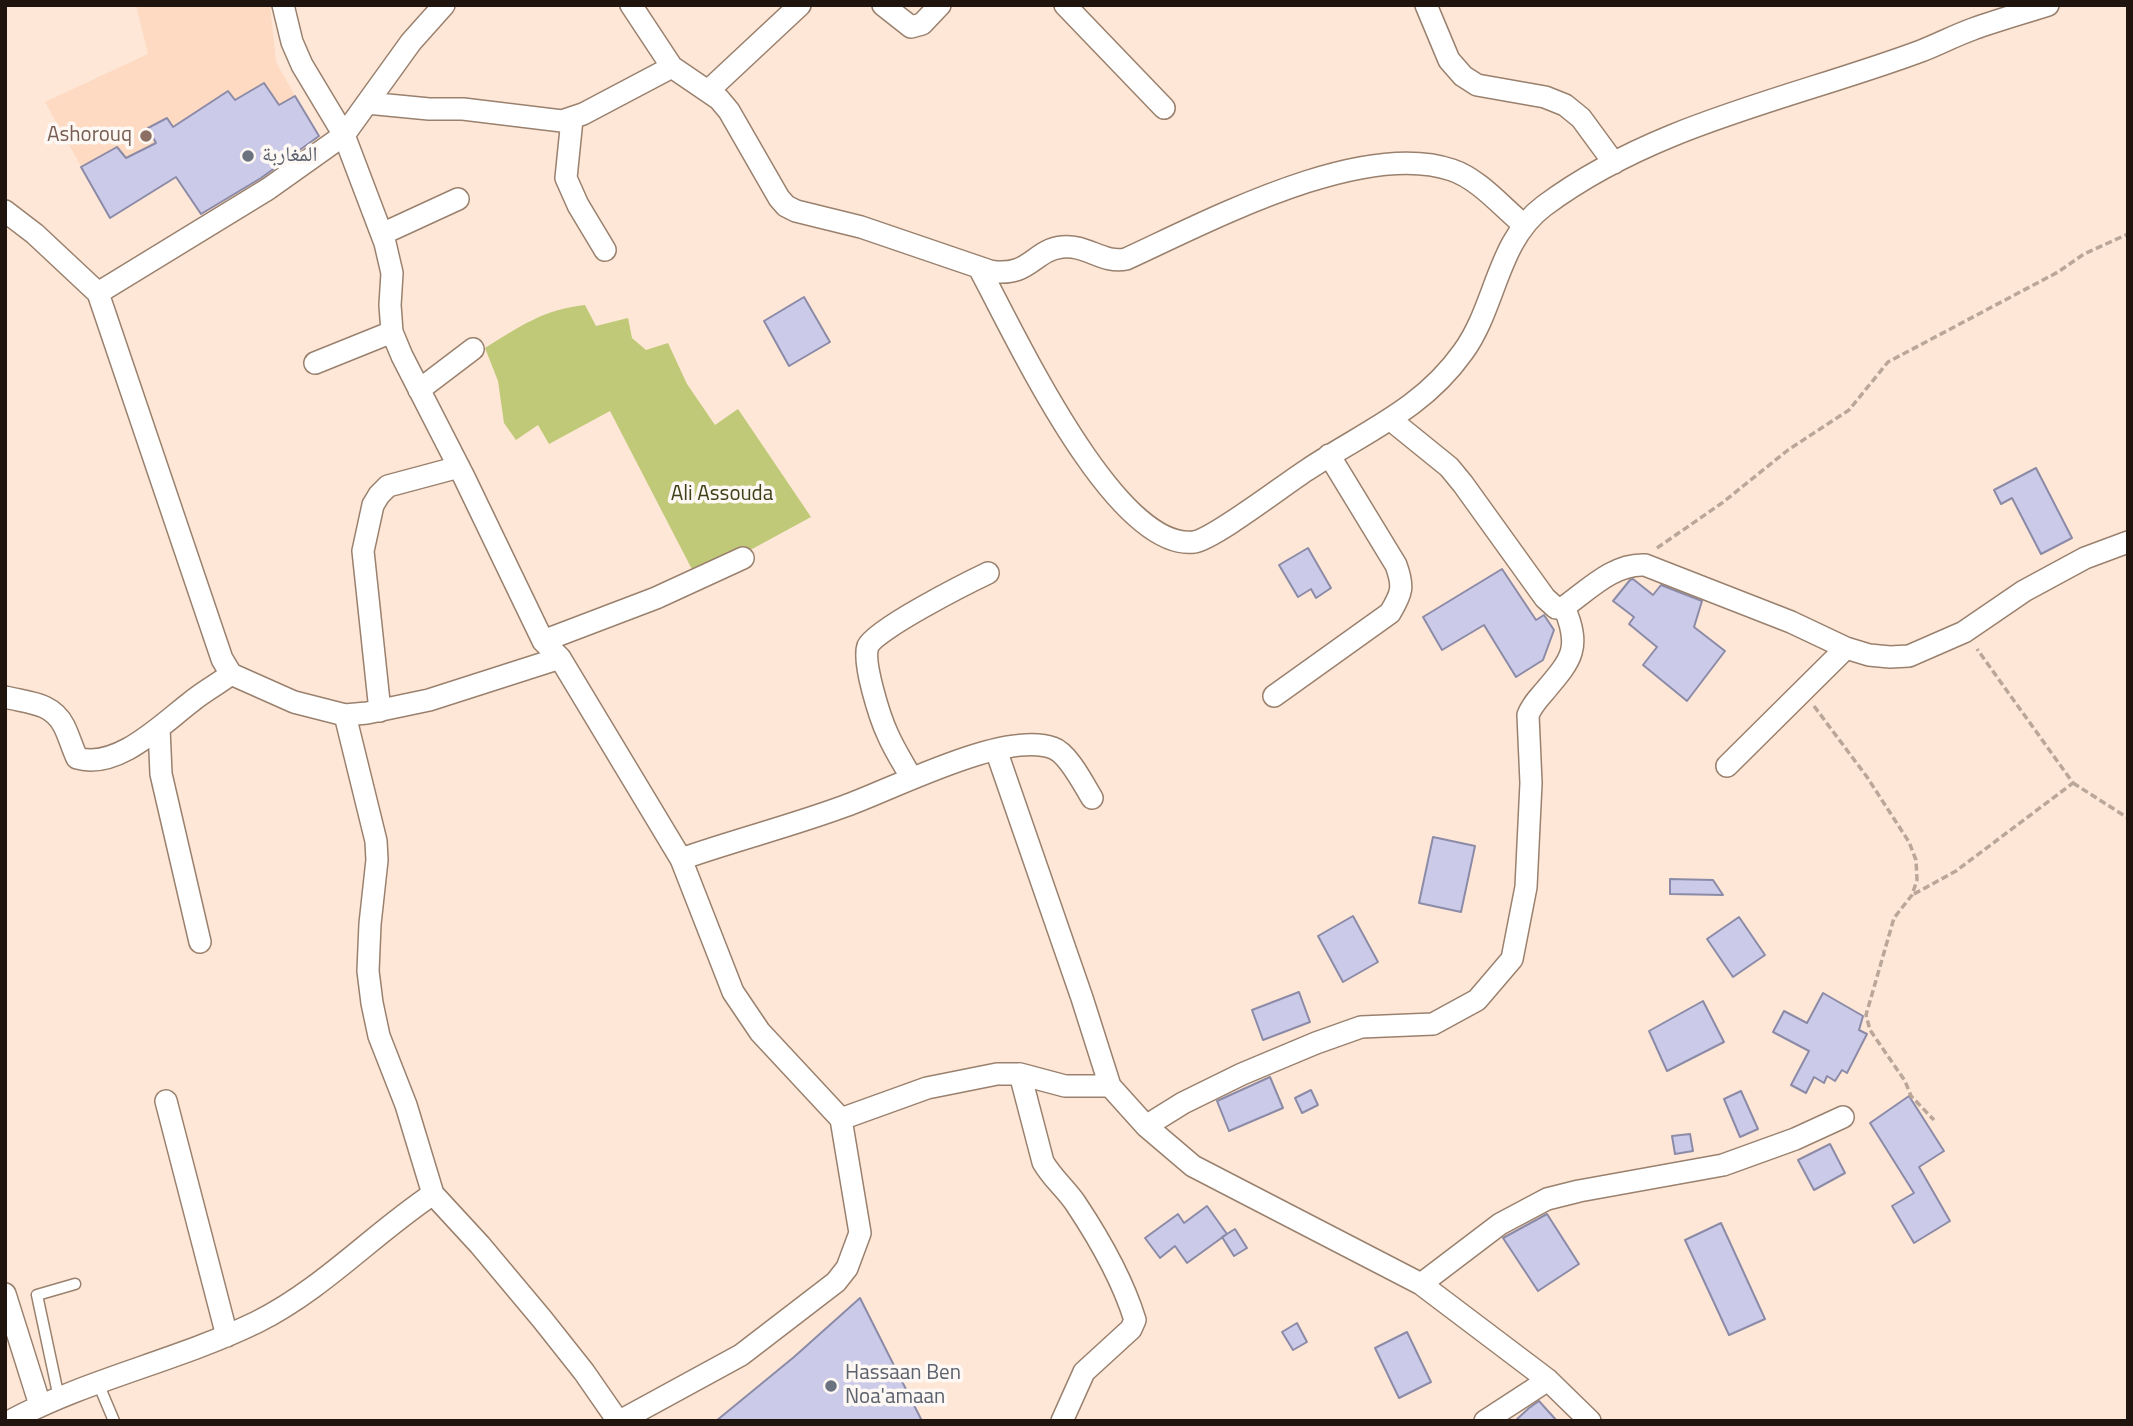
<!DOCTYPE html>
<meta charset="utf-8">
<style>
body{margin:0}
#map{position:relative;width:2133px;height:1426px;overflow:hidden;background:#fee7d7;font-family:"Titillium Web",sans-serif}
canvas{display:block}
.frame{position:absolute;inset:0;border:7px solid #1f150e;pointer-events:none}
</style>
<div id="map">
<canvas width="2133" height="1426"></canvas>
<div class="frame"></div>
</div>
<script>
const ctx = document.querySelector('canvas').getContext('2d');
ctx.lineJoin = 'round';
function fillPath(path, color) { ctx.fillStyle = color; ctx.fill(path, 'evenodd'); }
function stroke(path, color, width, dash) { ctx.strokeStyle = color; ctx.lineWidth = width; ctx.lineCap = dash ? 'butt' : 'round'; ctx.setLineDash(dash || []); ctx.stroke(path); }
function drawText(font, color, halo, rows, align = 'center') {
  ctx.font = font + ' "Titillium Web","Noto Naskh Arabic",sans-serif'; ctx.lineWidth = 7; ctx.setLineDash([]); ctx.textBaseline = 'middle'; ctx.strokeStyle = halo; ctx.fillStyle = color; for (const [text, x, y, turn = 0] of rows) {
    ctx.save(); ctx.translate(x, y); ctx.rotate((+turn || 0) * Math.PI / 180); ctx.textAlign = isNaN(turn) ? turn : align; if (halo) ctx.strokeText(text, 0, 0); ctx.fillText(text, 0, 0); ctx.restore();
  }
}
fillPath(new Path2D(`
 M136,5H270L276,62L295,96L172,170L176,177L110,218L45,102L148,54Z`), '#fddac1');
fillPath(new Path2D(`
 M585,305L596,326L628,318L632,338L646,350L668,343L687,384L715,425L738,409L811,517L697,579L610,411L549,444L538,425L516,440L504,423L498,381L485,348C519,327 544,309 585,305Z`), '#bfc977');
const building = new Path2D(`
 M264,83L279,105L295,96L319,136L261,178L201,214L176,177L110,218L81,167L117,147L126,158L156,143L148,128L167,118L173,127L228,91L235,100Z
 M804,297L830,342L789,366L764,321Z
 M2036,468L2072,538L2041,554L2012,498L2001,504L1994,490Z
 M1308,548L1331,588L1316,598L1311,589L1298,597L1279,565Z
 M1502,569L1536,620L1544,615L1554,630L1543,660L1516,677L1484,625L1442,650L1423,617Z
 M1633,579L1653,595L1661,585L1702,601L1694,627L1725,651L1687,701L1643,665L1657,647L1629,624L1634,617L1613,601L1630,580Z
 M1433,837L1475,846L1461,912L1419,903Z
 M1670,879L1713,880L1723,895L1670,894Z
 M1353,916L1378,962L1343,982L1318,936Z
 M1739,917L1765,955L1733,977L1707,939Z
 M1299,992L1310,1022L1263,1040L1252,1010Z
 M1823,993L1863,1016L1859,1030L1867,1034L1847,1073L1842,1070L1835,1081L1827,1076L1824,1083L1814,1077L1806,1093L1791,1085L1809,1051L1773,1032L1784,1011L1807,1023Z
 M1703,1001L1724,1042L1667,1071L1649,1031Z
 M1270,1077L1283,1108L1229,1131L1217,1101Z
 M1311,1090L1318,1105L1302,1113L1295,1098Z
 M1741,1091L1758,1129L1740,1137L1724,1099Z
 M1909,1096L1944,1151L1919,1167L1950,1221L1914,1243L1892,1206L1914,1193L1870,1123Z
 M1690,1134L1693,1151L1675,1154L1672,1136Z
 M1830,1144L1845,1173L1814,1190L1798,1160Z
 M1207,1206L1227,1234L1187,1263L1175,1246L1160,1258L1145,1238L1178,1214L1184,1223Z
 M1547,1214L1579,1264L1538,1291L1503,1238Z
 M1721,1223L1765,1319L1729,1335L1685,1240Z
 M1235,1229L1247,1248L1234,1256L1222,1237Z
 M860,1298L922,1421H716L794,1357Z
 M1297,1323L1307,1342L1293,1350L1282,1332Z
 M1407,1332L1431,1382L1399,1398L1375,1348Z
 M1539,1401L1557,1421H1515L1529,1408Z`);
fillPath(building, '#cbcae8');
stroke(building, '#8c8ba7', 2);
const lane = new Path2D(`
 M98,1383L114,1421
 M59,1398L37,1295L75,1284`);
const street = new Path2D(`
 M283,5L292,42L302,65L344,135L385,243L392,273L390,305L392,332L402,356L464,477L543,641L560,658
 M883,5L911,27L922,24L940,5
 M1065,5L1164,108
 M1426,5L1449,60L1463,76L1477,85L1545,97L1565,105L1581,118L1614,163
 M672,67L719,99L729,111L779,198L786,206L796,211L861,227L990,271C1030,278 1033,250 1062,247C1086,244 1103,264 1126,259C1209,221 1362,139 1452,170C1479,179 1502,207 1524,225
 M708,91L800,5
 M367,103L429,109H463L562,121L583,114L672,67L631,5
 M572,119L566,178L578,205L605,250
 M5,211L35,234L98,293
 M382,234L458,199
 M979,268C1012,328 1114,552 1194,542C1214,539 1285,484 1307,470C1364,432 1422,410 1463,352C1496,307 1497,241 1544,206C1655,123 1795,98 1921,51C1939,44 1956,35 1973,29C1998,20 2023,13 2048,5
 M315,363L392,332
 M419,390L473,349
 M1391,420L1449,467L1463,484L1545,598L1556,608L1564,607C1588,590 1614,563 1645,565L1791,622L1846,648L1869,655L1890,657L1909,656L1964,632L2024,591L2085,558L2128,542
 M543,641L656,598L743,558
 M231,674L222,659L98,293L268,189L344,135L411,42L444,5
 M1274,696L1390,613C1402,593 1404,587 1396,565L1329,455
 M5,697C28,703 52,702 64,726C69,736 72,747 77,758C117,770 161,725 191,702C203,692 218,684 231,674L294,702L345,715L367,713L429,700L560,658L681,859L733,992L760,1032L841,1119L860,1233L847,1268L836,1282L741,1355L620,1421
 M380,711L363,551L373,505L379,495L388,486L459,467
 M345,715L376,841L377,860L370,924L368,971L372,1003L379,1036L406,1105L433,1194L480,1245L542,1319L584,1372L618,1421
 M159,728L161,774L200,942
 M996,750L1082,998L1110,1086L1146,1126L1193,1166L1421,1284L1548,1380L1590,1421
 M1727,766L1846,648
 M911,777C903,763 894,749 888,735C880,718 862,662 868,646C876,629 967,583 988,573
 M681,859C735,840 791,826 845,806C893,789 1005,730 1053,748C1068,753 1084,785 1092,798
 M1020,1074L1043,1162C1052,1178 1066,1189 1076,1204C1100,1240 1122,1278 1135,1320L1131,1329L1084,1372L1062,1421
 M166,1101L227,1336
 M841,1119L927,1088L997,1074H1020L1065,1086H1110
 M1146,1126L1183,1103L1242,1074L1316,1043L1361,1027L1433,1024L1477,1000L1512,959L1526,887L1531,783L1528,715C1532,705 1537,700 1544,692C1571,660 1582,649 1564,607
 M1421,1284L1500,1224L1547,1199L1579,1191L1723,1165L1795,1139L1843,1117
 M5,1294L40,1405
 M10,1421C88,1379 177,1361 257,1322C323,1289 373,1234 433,1194
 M1485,1421L1548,1380`);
stroke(lane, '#9a816e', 13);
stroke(street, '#9a816e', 24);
stroke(new Path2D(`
 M1657,548L1722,503L1788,450L1849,410L1888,362L2058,272L2084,254L2128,234
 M1814,706L1867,777L1909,842L1916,860L1917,880L1912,895L1894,918L1866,1015L1870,1030L1905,1081L1911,1096L1934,1120
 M2073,783L2128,818
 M1914,894L1956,871L2073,783L1977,649`), '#baa79a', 3.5, [7, 3.5]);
stroke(lane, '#fff', 10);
stroke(street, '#fff', 21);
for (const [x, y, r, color] of [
 [146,136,7,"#8d6e63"],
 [248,156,7,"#6b7280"],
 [831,1386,7,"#6b7280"]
]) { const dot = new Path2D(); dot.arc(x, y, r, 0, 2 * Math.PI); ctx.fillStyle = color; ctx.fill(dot); stroke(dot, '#fdf8f3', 2.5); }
drawText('21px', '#785e54', '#fdf8f3', [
 ["Ashorouq",132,136]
], 'right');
drawText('21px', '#5b616d', '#fdf8f3', [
 ["المغاربة",262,156],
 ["Hassaan Ben",845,1374],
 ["Noa'amaan",845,1398]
], 'left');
drawText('21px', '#3c4117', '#fdf8f3', [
 ["Ali Assouda",722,495]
]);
</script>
